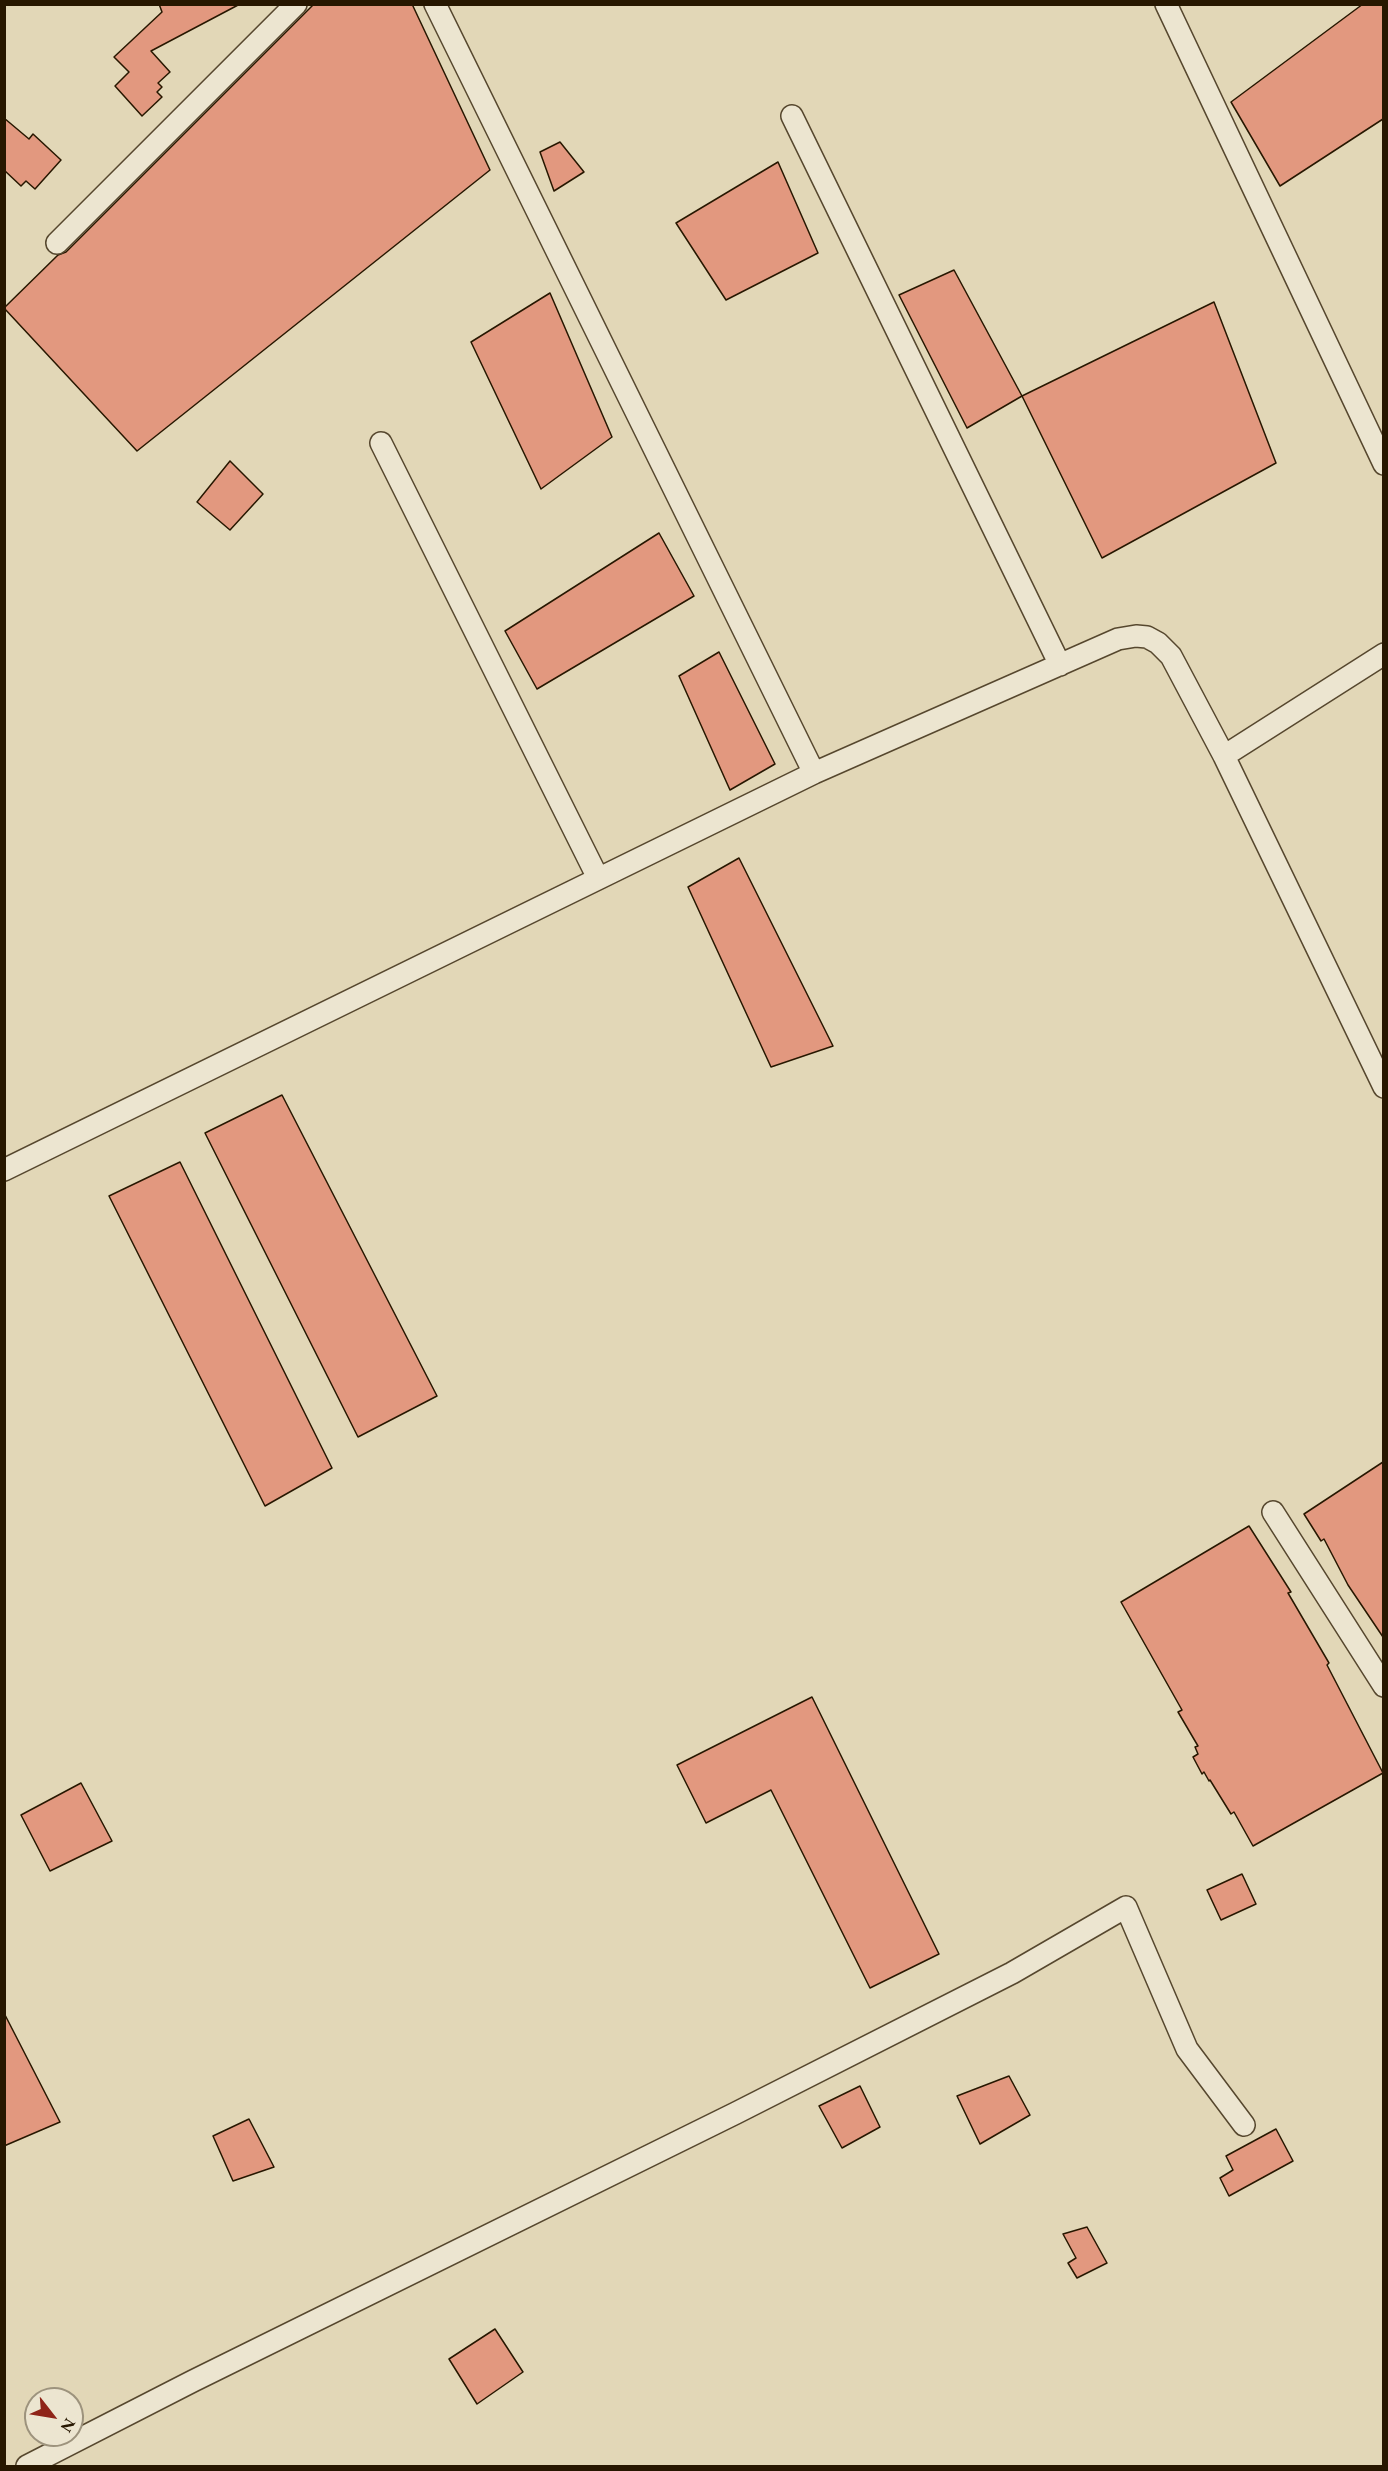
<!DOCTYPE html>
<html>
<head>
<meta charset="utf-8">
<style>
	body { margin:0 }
	#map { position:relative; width:1388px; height:2471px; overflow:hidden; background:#e2d7b7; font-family:"EB Garamond",serif }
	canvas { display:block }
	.frame { position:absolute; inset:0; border:6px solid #271700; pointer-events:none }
	.north { position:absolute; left:24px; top:2387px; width:60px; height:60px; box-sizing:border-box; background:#ece5d0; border:2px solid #9d937d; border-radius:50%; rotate:121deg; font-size:16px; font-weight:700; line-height:24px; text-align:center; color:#271700 }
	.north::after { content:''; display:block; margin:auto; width:21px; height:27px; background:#8f2418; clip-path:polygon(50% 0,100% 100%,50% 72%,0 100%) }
</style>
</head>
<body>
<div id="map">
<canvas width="1388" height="2471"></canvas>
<div class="frame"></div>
<div class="north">N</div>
</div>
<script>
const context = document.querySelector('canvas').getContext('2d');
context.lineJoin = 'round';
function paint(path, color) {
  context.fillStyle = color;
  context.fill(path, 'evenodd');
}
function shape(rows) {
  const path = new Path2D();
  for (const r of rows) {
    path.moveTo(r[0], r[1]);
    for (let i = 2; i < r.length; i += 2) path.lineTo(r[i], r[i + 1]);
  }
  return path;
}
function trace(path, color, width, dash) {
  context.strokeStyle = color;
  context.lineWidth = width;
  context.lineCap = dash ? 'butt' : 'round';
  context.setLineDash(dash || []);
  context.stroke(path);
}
const building = shape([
	[159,4,240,4,151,51,170,72,158,83,162,87,157,92,162,97,142,116,115,86,129,72,114,57,162,12,159,4],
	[314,4,412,4,490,170,137,451,4,308,58,255,66,252,314,4],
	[1363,4,1383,4,1383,119,1280,186,1231,102,1363,4],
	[4,118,29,139,33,134,61,160,35,189,26,181,21,186,4,170,4,118],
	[560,142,584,172,554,191,540,152,560,142],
	[778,162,818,253,726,300,676,223,778,162],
	[954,270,1022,396,967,428,899,295,954,270],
	[550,293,612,437,541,489,471,342,550,293],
	[1214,302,1276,463,1102,558,1022,396,1214,302],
	[230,461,263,494,230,530,197,502,230,461],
	[659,533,694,596,537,689,505,631,659,533],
	[719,652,775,764,730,790,679,676,719,652],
	[739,858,833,1046,771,1067,688,887,739,858],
	[282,1095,437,1396,358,1437,205,1133,282,1095],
	[180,1162,332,1468,265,1506,109,1196,180,1162],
	[1383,1462,1383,1637,1348,1585,1324,1539,1321,1541,1304,1514,1383,1462],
	[1249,1526,1291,1592,1288,1593,1329,1663,1327,1665,1383,1773,1253,1846,1234,1812,1231,1814,1210,1780,1209,1781,1204,1772,1202,1774,1193,1757,1198,1754,1195,1747,1198,1746,1178,1712,1182,1710,1121,1602,1249,1526],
	[812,1697,939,1954,870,1988,771,1790,706,1823,677,1765,812,1697],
	[81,1783,112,1841,50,1871,21,1815,81,1783],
	[1242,1874,1256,1904,1221,1920,1207,1890,1242,1874],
	[4,2013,60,2122,4,2146,4,2013],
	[1009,2076,1030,2115,980,2144,957,2096,1009,2076],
	[860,2086,880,2127,842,2148,819,2106,860,2086],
	[249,2119,274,2167,233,2181,213,2136,249,2119],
	[1276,2129,1293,2161,1229,2196,1220,2178,1233,2170,1226,2156,1276,2129],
	[1087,2227,1107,2263,1077,2278,1068,2263,1076,2258,1063,2234,1087,2227],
	[495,2329,523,2372,477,2404,449,2359,495,2329]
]);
paint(building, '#e2987f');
trace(building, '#271700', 1.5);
const street = shape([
	[435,4,814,773],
	[1166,4,1384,464],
	[792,116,1060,665],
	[57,243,296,4],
	[381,443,598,878],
	[1224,756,1384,654],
	[4,1170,814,773,1118,639,1136,636,1147,637,1158,643,1171,656,1224,756,1384,1087],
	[1273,1512,1384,1686],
	[27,2466,193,2381,736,2113,1012,1973,1126,1907,1187,2049,1244,2125]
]);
trace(street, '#56472e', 24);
trace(street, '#ece5d0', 21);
</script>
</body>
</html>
